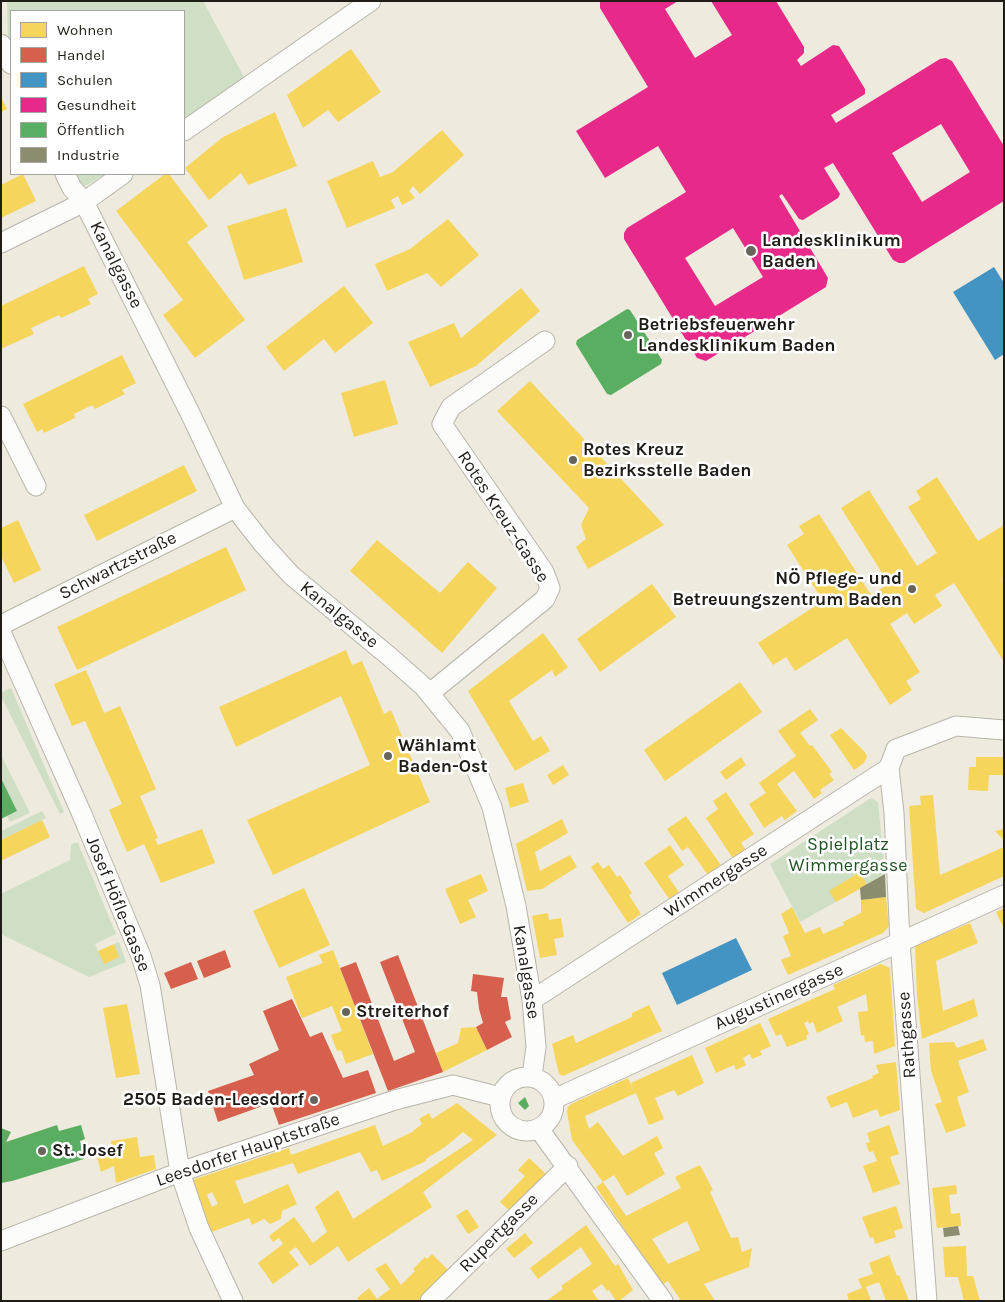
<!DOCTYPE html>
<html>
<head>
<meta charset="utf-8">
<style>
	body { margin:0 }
	#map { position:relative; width:1005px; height:1302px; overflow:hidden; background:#eeeadd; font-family:Karla,sans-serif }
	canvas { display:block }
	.frame { position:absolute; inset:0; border:2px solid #1f1d15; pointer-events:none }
	.legend { position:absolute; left:10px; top:10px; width:175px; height:165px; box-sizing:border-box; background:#fff; border:1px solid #a5a5a1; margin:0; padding:6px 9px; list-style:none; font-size:15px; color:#1f1d15 }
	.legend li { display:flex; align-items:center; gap:10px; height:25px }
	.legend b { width:25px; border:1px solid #a5a5a1 }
</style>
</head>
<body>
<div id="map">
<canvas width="1005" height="1302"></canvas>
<div class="frame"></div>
<ul class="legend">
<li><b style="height:14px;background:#f6d55c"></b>Wohnen</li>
<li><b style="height:14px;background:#d6604d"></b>Handel</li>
<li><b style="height:14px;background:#4393c3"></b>Schulen</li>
<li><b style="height:14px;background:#e7298a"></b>Gesundheit</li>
<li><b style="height:14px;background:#5aae61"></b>Öffentlich</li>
<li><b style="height:14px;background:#8c8c6e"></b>Industrie</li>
</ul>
</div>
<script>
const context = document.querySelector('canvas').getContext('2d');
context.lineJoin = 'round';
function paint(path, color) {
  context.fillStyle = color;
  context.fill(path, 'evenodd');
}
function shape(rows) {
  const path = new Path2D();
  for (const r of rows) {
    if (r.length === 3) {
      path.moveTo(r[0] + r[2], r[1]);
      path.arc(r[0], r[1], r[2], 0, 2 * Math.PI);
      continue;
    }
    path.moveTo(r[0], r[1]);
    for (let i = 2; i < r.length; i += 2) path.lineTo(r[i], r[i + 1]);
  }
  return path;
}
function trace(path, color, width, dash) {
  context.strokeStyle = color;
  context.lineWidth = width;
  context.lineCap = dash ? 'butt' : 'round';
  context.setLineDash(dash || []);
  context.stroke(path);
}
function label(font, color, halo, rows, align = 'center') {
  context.font = font + ' Karla,sans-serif';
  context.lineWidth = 5;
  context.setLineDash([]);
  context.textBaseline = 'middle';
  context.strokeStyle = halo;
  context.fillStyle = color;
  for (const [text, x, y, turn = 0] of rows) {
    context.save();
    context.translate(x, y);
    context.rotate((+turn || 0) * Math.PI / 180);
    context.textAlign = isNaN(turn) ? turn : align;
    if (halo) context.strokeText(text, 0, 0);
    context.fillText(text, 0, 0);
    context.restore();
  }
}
paint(shape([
	[7,1,203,1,244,77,184,120,184,11,11,11,11,48,8,42],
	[72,174,105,174,80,189],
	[11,688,64,812,60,814,1,696,1,693],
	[1,755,30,813,10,822,7,816,17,811,1,778],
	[871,798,878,802,885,874,800,922,770,864],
	[42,811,46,818,1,840,1,831],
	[74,843,78,843,116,934,95,944,104,963,114,944,119,942,126,962,89,977,1,934,1,894,70,860,71,845]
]), '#cedfc6');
paint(shape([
	[351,49,381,92,338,122,328,110,303,128,287,95],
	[1,97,7,109,1,112],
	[275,112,297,166,248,185,241,173,209,200,185,168,223,137],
	[442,130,464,155,420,194,413,186,409,191,415,198,402,205,398,196,391,200,395,208,347,228,327,181,373,161,380,177,393,172],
	[23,174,36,201,1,218,1,185],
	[165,174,169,174,208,226,187,242,245,320,195,358,163,315,183,300,116,211],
	[286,208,303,262,244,280,227,226],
	[448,219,479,255,441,287,427,273,387,291,375,264,410,249],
	[84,266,98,294,88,299,91,304,61,318,59,315,31,328,34,334,1,349,1,306],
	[344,286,373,323,335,353,324,339,284,371,266,347],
	[521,288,540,311,476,366,430,387,408,342,454,323,461,338],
	[122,355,136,383,122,390,125,394,95,409,92,405,74,414,75,418,44,433,42,429,37,432,23,404],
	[385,380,398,424,354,437,341,393],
	[530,381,664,525,588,569,576,547,586,539,581,525,589,508,497,411],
	[184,465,197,491,97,541,84,515],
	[937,477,978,541,1004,525,1004,579,1002,580,1004,583,1004,662,954,583,935,595,942,606,914,624,907,613,890,624,920,672,906,681,912,690,890,705,847,638,795,671,786,657,773,665,758,643,823,601,787,545,804,534,799,526,819,514,871,595,889,584,841,508,869,490,917,566,937,553,908,507,921,499,916,491],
	[18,520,41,570,14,583,1,556,1,528],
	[377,540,440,593,468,562,497,588,442,653,350,571],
	[226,547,246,590,77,670,57,627],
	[652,584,676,617,600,672,577,639],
	[543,633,568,667,555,677,552,670,509,701,533,741,541,736,550,751,515,771,468,691],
	[346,650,352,665,362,661,384,714,391,710,430,802,273,875,247,820,370,765,341,696,236,747,219,707],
	[86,670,104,713,120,706,156,789,140,796,158,838,155,839,158,845,202,829,215,863,161,883,144,844,127,852,109,810,122,804,85,721,72,726,54,684],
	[740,682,762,712,665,781,644,750],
	[810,709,818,720,800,733,810,746,812,745,832,772,829,774,834,780,820,790,822,793,814,799,794,771,777,784,797,811,785,820,782,816,764,828,749,804,766,793,759,783,796,756,778,731],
	[841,728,865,752,867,757,864,763,854,770,830,735],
	[741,757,746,765,726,780,720,772],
	[976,757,1004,757,1003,775,989,775,988,791,968,790,969,767,976,767],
	[563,765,569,775,553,785,547,775],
	[523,783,529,802,510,808,505,788],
	[726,792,754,834,741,843,747,852,734,860,706,818,718,809,713,801],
	[933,795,940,875,1004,847,1004,876,924,913,916,909,909,806,921,805,920,796],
	[686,816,723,868,710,878,688,847,682,851,667,829],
	[562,819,568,833,535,852,540,871,570,855,577,867,542,889,527,891,516,844],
	[42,820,50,837,1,861,1,840],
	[1004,829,1004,840,995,831],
	[670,845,684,865,668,876,680,894,670,900,644,863],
	[598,862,603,869,609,865,617,877,620,875,632,893,629,895,641,914,628,923,591,867],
	[860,872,867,885,836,902,829,891],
	[481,874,488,891,468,900,476,917,460,924,445,889],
	[304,888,330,945,279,968,253,911],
	[886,897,889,926,883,933,788,975,781,960,791,956,783,936,789,933,781,914,792,907,805,933,820,927,823,934,844,925,843,922,861,913,861,900],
	[1004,908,1004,929,996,912],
	[548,913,549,920,561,918,564,937,554,939,557,955,540,958,532,916],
	[970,923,978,943,936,961,943,1011,974,999,978,1016,922,1039,917,995,915,946],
	[114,944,119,957,104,964,98,951],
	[333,950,373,1054,346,1064,341,1050,337,1051,331,1035,342,1031,332,1006,302,1018,286,977,323,963,319,955],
	[881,964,890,968,895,1046,874,1054,873,1041,865,1042,864,1035,861,1036,858,1012,868,1011,866,994,837,1007,843,1021,817,1033,813,1022,809,1024,808,1021,804,1023,809,1034,806,1036,807,1039,787,1047,781,1034,776,1036,768,1019,835,989,833,985],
	[127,1004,140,1074,116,1078,103,1008],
	[649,1005,662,1031,563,1076,559,1074,552,1044,573,1035,576,1043,632,1017,632,1013],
	[760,1023,771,1046,760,1051,762,1055,752,1059,750,1054,743,1058,746,1065,736,1070,734,1065,716,1073,705,1048],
	[476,1027,487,1050,443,1072,436,1053,458,1043,461,1028],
	[983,1039,987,1050,958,1061,969,1092,957,1097,966,1126,946,1133,935,1104,942,1102,931,1071,929,1043,954,1042,957,1048],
	[692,1055,704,1083,678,1096,674,1090,655,1098,664,1119,649,1125,636,1093,585,1116,589,1129,598,1122,623,1156,657,1136,663,1148,654,1153,665,1174,627,1196,614,1175,603,1182,572,1140,567,1112,568,1107,571,1104,628,1078,634,1092,631,1083],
	[896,1062,900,1110,880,1117,877,1109,853,1118,847,1102,831,1108,826,1097,873,1078,872,1076,879,1073,876,1065],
	[457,1103,497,1135,423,1192,432,1207,348,1262,338,1246,310,1266,296,1247,289,1252,299,1265,273,1284,258,1263,283,1244,279,1238,273,1242,269,1236,294,1217,313,1243,327,1232,315,1207,338,1190,353,1219,473,1140,463,1132,445,1147,426,1159,426,1161,382,1181,377,1170,371,1172,360,1152,298,1174,293,1163,235,1181,244,1204,288,1184,297,1204,282,1211,281,1219,270,1224,264,1219,252,1225,249,1218,209,1233,189,1181,289,1148,291,1155,375,1125,383,1146,412,1132,422,1124,419,1119,429,1113,432,1119],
	[212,1192,218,1204,212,1207,207,1195],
	[889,1125,899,1154,890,1157,900,1184,873,1193,863,1166,877,1161,873,1151,869,1152,866,1143,870,1142,867,1133],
	[137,1137,140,1157,154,1155,156,1169,116,1183,114,1166,101,1172,97,1157,112,1151,111,1141],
	[529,1158,546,1174,511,1212,500,1202,525,1176,518,1170],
	[700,1165,713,1190,710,1192,731,1238,738,1237,742,1252,752,1248,749,1267,704,1284,715,1301,681,1301,668,1281,662,1285,596,1187,603,1182,626,1216,681,1188,675,1177],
	[687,1221,700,1250,668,1264,652,1239],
	[956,1185,957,1194,949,1195,951,1214,960,1213,961,1226,937,1228,932,1188],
	[896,1206,903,1228,894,1231,896,1237,875,1244,873,1237,870,1238,862,1217],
	[467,1209,479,1227,468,1234,456,1216],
	[586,1225,615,1266,618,1264,633,1290,619,1301,616,1301,609,1290,607,1291,602,1284,592,1291,599,1301,546,1301,563,1289,561,1286,592,1264,581,1247,538,1279,530,1268],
	[525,1233,533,1243,514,1258,506,1249],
	[966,1246,967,1276,973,1276,980,1301,964,1301,958,1277,945,1277,943,1247],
	[432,1254,449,1271,418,1301,359,1301,357,1298,369,1288,377,1299,390,1289,375,1269,386,1263,401,1285,415,1271,413,1269,425,1257,427,1259],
	[889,1255,897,1276,899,1275,909,1301,886,1301,879,1282,866,1287,871,1301,849,1301,847,1294,862,1288,858,1279,873,1274,869,1263]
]), '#f6d55c');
paint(shape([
	[225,950,231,967,204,978,197,961],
	[398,955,443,1072,388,1091,340,968,356,962,394,1061,415,1052,380,962],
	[191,962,198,979,171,989,164,973],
	[473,974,504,978,501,997,507,997,511,1019,505,1022,512,1037,487,1050,476,1027,483,1023,479,1009,477,992,471,991],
	[292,999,310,1037,322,1032,343,1078,368,1070,376,1093,279,1125,271,1103,218,1122,208,1091,254,1075,249,1064,279,1050,263,1011]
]), '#d6604d');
paint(shape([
	[994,267,1004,283,1004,354,995,360,953,292],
	[736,938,752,970,677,1005,662,973]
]), '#4393c3');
paint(shape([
	[600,1,678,1,665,9,695,58,732,35,711,1,776,1,804,47,804,53,797,60,801,66,833,45,839,46,865,89,865,94,831,115,836,123,940,59,946,58,952,61,1004,146,1004,201,904,263,899,263,893,260,833,163,824,168,840,194,838,198,803,220,799,219,782,194,779,196,828,278,826,287,706,361,697,358,624,239,624,233,627,228,686,192,658,146,605,178,576,131,648,87,600,8],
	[941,124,970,172,922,202,892,153],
	[733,228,763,277,715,306,685,258]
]), '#e7298a');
paint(shape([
	[627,309,630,310,662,360,661,364,611,395,607,394,576,344,577,340],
	[1,778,17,811,1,819],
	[525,1097,529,1106,525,1110,518,1103],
	[57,1125,59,1131,81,1125,85,1139,80,1141,84,1159,12,1181,1,1183,1,1128,11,1132,6,1142]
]), '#5aae61');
paint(shape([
	[885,874,886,897,861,900,860,888],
	[958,1226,960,1235,944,1237,943,1228]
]), '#8c8c6e');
const minor = shape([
	[1,44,11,64],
	[184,131,371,1],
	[65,174,72,188,84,202,190,413,235,508,263,544,291,575,390,657,424,687,460,731,492,807,516,906,532,1000,536,1047,532,1076],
	[1,243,84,202,123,174],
	[1,416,36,486],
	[1,625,235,508],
	[1,632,81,812,141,956,150,985,180,1172,199,1228,233,1301],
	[430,693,545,599,550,588,544,572,442,424,451,407,545,341],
	[889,768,894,813,900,942,927,1301],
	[532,1000,889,768,896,749,956,726,1004,730],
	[527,1104,27],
	[554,1099,1004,895],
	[539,1129,663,1301],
	[1,1241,180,1172,395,1100,453,1085,500,1097],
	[430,1301,568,1166]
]);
trace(minor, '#b8b5ab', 21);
trace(minor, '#fcfcfa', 19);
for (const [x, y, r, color] of [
	[751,251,6,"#67655b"],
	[628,335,5,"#67655b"],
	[573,460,5,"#67655b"],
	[912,589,5,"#67655b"],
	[388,756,5,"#67655b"],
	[346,1012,5,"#67655b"],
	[314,1100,5,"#67655b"],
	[42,1151,5,"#67655b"]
]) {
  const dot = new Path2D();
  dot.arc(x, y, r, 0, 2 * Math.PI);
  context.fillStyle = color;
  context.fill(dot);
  trace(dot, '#fff', 2);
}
label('bold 18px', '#1f1d15', '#fff', [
	["Landesklinikum",762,241],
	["Baden",762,262],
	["Betriebsfeuerwehr",638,325],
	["Landesklinikum Baden",638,346],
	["Rotes Kreuz",583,450],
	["Bezirksstelle Baden",583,471],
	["NÖ Pflege- und",902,579,"right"],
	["Betreuungszentrum Baden",902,600,"right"],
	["Wählamt",398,746],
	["Baden-Ost",398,767],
	["Streiterhof",356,1012],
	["2505 Baden-Leesdorf",304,1100,"right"],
	["St. Josef",52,1151]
], 'left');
label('18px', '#1f1d15', '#fff', [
	["Kanalgasse",116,265,63],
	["Rotes Kreuz-Gasse",503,517,57],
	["Schwartzstraße",118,566,-27],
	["Kanalgasse",339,615,39],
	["Wimmergasse",716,881,-33],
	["Josef Höfle-Gasse",118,904,68],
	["Kanalgasse",526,972,81],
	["Augustinergasse",779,997,-24],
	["Rathgasse",907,1035,-94],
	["Leesdorfer Hauptstraße",248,1150,-19],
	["Rupertgasse",499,1233,-45]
]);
label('18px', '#205425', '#fff', [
	["Spielplatz",848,845],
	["Wimmergasse",848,866]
]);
</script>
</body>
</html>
